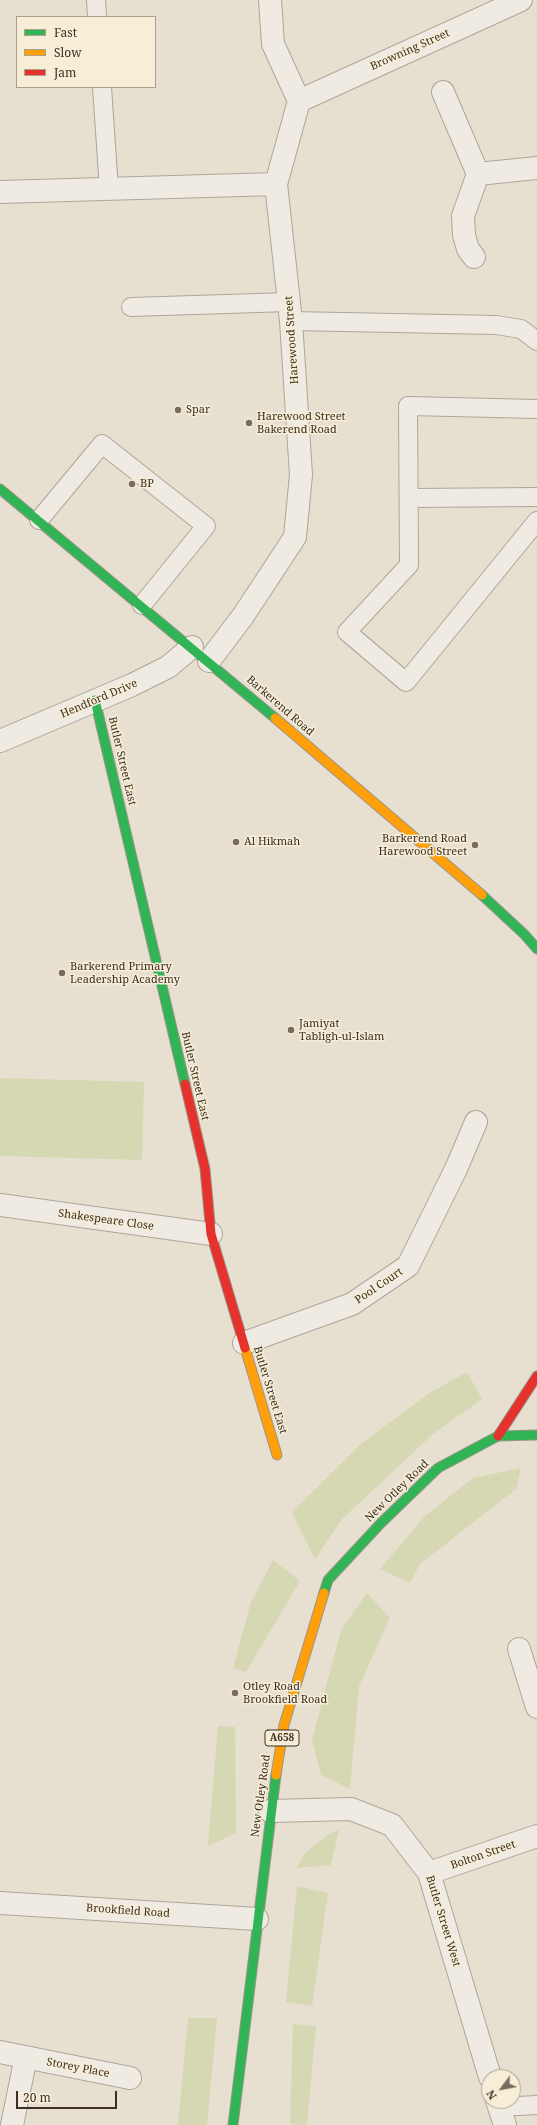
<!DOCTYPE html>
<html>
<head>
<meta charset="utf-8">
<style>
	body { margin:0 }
	#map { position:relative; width:537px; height:2125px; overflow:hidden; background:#e7e0d1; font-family:"Noto Serif",serif }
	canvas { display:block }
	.legend { position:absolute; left:16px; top:16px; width:140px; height:72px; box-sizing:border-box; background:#f7eed8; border:1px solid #ada18e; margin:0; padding:5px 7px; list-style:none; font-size:12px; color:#3d2e20 }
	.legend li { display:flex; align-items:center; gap:8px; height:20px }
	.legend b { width:20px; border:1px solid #ada18e }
	.north { position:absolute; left:481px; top:2069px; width:40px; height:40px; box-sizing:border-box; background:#f7eed8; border:1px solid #ada18e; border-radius:50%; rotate:238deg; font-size:11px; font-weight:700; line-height:16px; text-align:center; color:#3d2e20 }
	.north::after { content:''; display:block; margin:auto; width:14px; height:18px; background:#786c5e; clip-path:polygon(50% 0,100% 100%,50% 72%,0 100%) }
	.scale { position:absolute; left:16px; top:2091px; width:101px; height:18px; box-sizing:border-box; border:2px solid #3d2e20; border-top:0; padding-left:5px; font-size:12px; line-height:14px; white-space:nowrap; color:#3d2e20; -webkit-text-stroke:3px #f7eed8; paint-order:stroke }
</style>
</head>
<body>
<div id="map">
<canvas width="537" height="2125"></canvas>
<ul class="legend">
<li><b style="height:5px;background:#30b455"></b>Fast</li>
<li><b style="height:5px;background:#ff9f0a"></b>Slow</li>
<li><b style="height:5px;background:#e5322d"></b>Jam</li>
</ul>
<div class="north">N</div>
<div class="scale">20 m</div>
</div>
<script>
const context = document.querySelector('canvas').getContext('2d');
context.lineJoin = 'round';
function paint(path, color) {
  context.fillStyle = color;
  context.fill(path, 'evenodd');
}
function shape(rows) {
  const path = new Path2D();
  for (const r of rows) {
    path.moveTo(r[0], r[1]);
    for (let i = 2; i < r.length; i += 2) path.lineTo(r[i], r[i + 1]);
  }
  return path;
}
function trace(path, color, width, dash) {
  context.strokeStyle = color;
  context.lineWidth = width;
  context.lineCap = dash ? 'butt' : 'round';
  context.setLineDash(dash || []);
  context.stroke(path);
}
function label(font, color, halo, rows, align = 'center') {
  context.font = font + ' "Noto Serif",serif';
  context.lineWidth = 3;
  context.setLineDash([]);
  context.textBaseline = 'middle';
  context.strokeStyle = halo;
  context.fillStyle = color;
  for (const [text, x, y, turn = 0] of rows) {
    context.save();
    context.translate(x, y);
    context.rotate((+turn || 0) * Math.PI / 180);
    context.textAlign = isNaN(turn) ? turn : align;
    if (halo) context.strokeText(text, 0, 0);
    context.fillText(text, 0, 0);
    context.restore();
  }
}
paint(shape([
	[0,1078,144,1082,142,1160,0,1156],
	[467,1372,482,1399,432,1435,342,1519,315,1559,292,1512,362,1443,428,1394],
	[521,1468,516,1489,420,1564,410,1583,380,1569,425,1516,473,1478],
	[273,1560,300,1581,246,1672,233,1668,251,1602],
	[367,1593,390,1618,359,1686,350,1789,321,1775,312,1740,341,1630],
	[218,1726,235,1727,236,1833,208,1846],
	[339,1830,331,1865,297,1868,304,1854,329,1834],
	[297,1886,328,1893,312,2006,286,2002],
	[188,2018,217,2018,207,2125,178,2125],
	[293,2024,316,2026,307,2125,290,2124]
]), '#d6d7b3');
const lane = shape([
	[96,0,97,17],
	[102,87,109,190],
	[131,307,289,302],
	[291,321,496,325,521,329,537,341],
	[537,409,408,406,409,565,347,632,406,682,537,521],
	[409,498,537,497],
	[39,520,102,444,206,526,142,605],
	[499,2107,537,2105]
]);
const street = shape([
	[443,92,478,174],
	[299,101,521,0],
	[0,192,276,184],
	[474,257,468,249,464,235,463,216,478,174,537,168],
	[209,661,243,616,295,537,301,475,291,321,276,184,299,101,273,44,270,0],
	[0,741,132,685,168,667,192,647],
	[0,1205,211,1234],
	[244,1343,352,1304,408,1266,456,1169,476,1122],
	[519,1649,537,1707],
	[270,1811,351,1809,392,1825,429,1873,490,2077],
	[429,1873,537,1836],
	[0,1903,257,1919],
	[0,2052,130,2078],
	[497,2101,505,2125],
	[12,2125,26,2057]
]);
const fast = shape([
	[0,489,275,718],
	[95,700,185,1084],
	[482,895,525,935,537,949],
	[324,1593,328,1580,381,1523,438,1468,498,1436,537,1435],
	[233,2125,276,1775]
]);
const slow = shape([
	[275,718,482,895],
	[245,1348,277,1455],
	[276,1775,284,1725,324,1593]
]);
const jam = shape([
	[185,1084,205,1169,211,1234,245,1348],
	[498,1436,537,1376]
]);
trace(lane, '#ada599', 20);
trace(street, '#ada599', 24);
trace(fast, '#9c958a', 11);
trace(slow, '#9c958a', 11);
trace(jam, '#9c958a', 11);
trace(lane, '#efebe3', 18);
trace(street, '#efebe3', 22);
trace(fast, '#30b455', 9);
trace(slow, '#ff9f0a', 9);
trace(jam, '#e5322d', 9);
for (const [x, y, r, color] of [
	[178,410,4,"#786c5e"],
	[249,423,4,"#786c5e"],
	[132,484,4,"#786c5e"],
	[236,842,4,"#786c5e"],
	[475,845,4,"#786c5e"],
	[62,973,4,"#786c5e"],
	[291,1030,4,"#786c5e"],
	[235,1693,4,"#786c5e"]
]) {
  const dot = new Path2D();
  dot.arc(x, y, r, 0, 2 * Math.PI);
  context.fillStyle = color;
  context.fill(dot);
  trace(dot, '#f7eed8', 1.5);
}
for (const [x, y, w] of [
	[282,1738,34]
]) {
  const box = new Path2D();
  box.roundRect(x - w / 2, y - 8, w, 16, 3);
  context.fillStyle = '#f7eed8';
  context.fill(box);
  trace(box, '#3d2e20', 1);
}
label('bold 10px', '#3d2e20', null, [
	["A658",282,1738]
]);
label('11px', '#3d2e20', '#f7eed8', [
	["Browning Street",410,50,-24],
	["Harewood Street",292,340,-94],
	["Hendford Drive",99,699,-23],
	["Barkerend Road",280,706,41],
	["Butler Street East",122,761,77],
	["Butler Street East",195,1076,77],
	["Shakespeare Close",106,1220,8],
	["Pool Court",379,1286,-34],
	["Butler Street East",270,1390,73],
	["New Otley Road",397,1491,-44],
	["New Otley Road",261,1796,-82],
	["Bolton Street",483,1855,-19],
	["Brookfield Road",128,1911,4],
	["Butler Street West",443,1921,73],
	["Storey Place",78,2068,11]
]);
label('11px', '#3d2e20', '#f7eed8', [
	["Spar",186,410],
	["Harewood Street",257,417],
	["Bakerend Road",257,430],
	["BP",140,484],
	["Barkerend Road",467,839,"right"],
	["Harewood Street",467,852,"right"],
	["Al Hikmah",244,842],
	["Barkerend Primary",70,967],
	["Leadership Academy",70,980],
	["Jamiyat",299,1024],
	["Tabligh-ul-Islam",299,1037],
	["Otley Road",243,1687],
	["Brookfield Road",243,1700]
], 'left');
</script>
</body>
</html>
